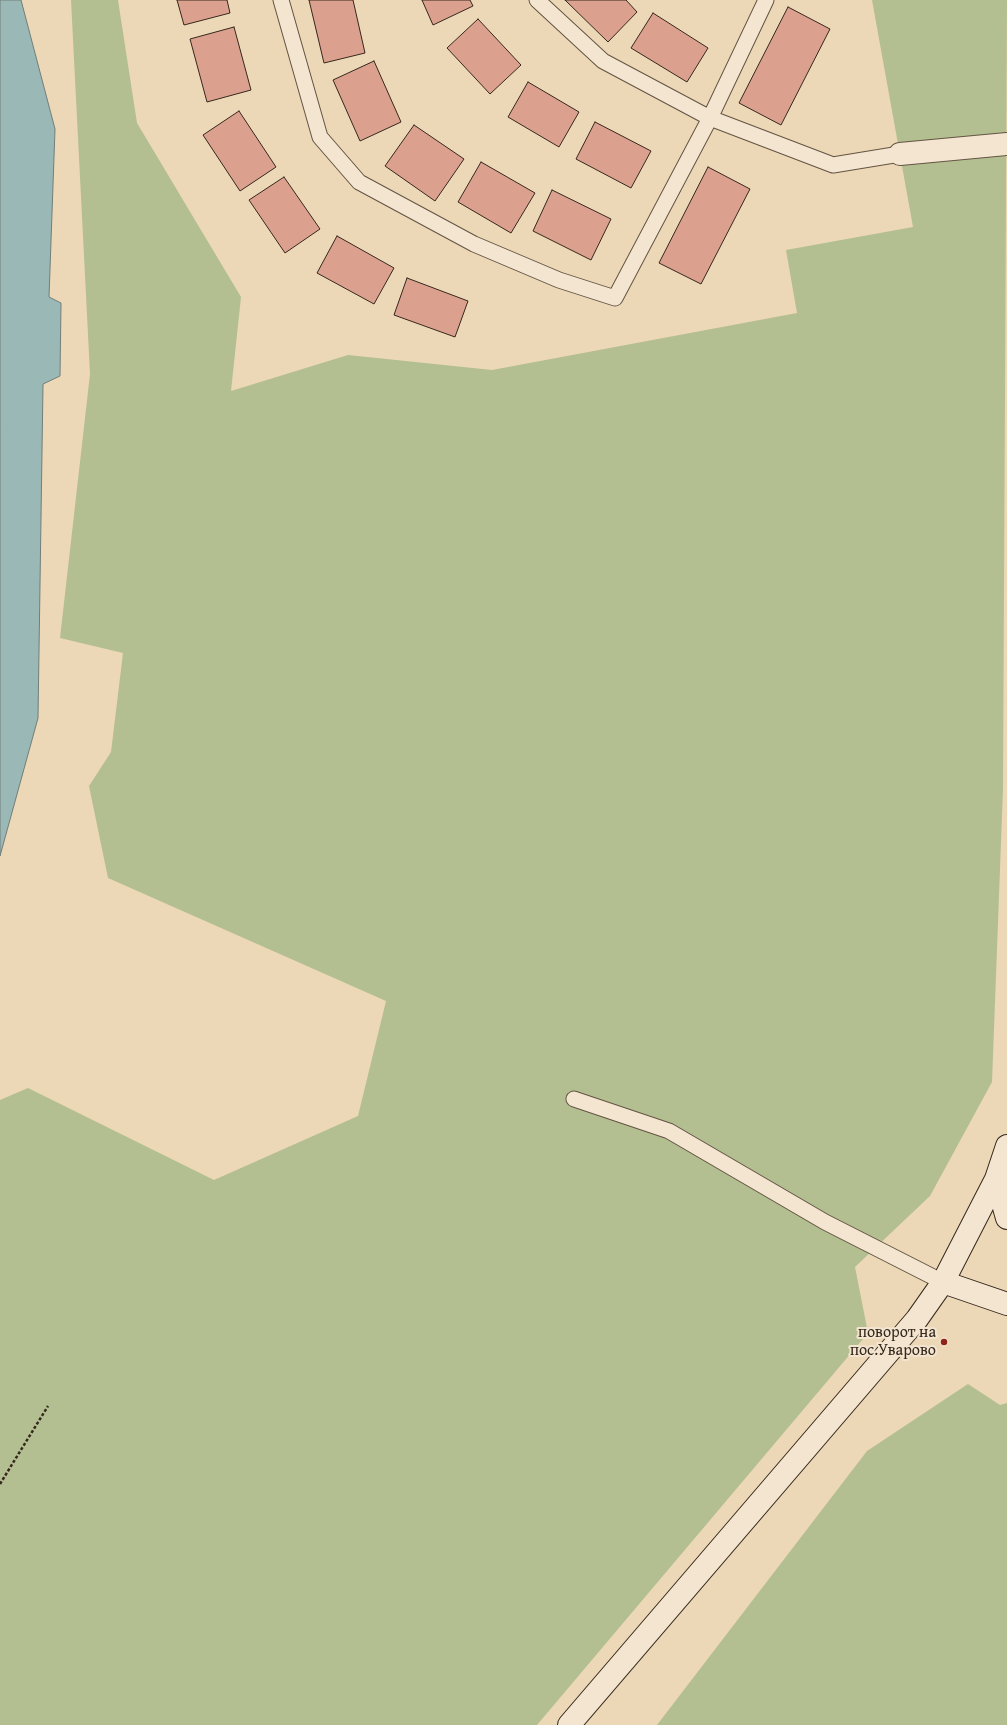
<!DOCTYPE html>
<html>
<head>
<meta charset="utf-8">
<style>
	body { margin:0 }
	canvas { display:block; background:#ecd7b6 }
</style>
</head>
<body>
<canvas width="1007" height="1725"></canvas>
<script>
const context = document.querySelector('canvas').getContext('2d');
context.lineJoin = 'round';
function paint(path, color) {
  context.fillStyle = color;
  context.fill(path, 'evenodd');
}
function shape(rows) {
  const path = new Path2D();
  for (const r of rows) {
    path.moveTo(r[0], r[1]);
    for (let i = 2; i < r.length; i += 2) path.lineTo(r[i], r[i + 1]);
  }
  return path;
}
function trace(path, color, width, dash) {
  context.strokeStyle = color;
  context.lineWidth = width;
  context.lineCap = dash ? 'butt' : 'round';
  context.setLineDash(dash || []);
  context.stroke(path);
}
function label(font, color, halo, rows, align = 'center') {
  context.font = font + ' "Gentium Book Plus",serif';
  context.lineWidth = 4;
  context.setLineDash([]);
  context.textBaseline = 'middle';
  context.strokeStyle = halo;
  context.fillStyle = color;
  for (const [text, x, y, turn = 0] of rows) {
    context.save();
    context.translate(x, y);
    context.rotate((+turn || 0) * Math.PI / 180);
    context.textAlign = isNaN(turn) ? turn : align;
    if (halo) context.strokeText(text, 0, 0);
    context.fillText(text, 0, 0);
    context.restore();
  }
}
paint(shape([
	[71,0,118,0,137,123,241,297,231,391,348,355,492,370,797,313,786,250,913,227,872,0,1007,0,1003,789,992,1082,930,1196,855,1267,868,1333,537,1725,0,1725,0,1100,28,1088,214,1180,358,1116,386,1001,108,878,89,786,111,752,123,653,60,638,90,374],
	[968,1384,1000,1405,1007,1403,1007,1725,657,1725,867,1451]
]), '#b4bf91');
const water = shape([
	[0,0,21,0,55,129,49,297,61,303,60,376,43,384,38,718,0,856,0,0]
]);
paint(water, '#9ab8b6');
trace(water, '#727e79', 1);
const building = shape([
	[177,0,227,0,230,13,184,25,177,0],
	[309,0,353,0,365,53,324,63,309,0],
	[422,0,470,0,473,6,433,25,422,0],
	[565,0,626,0,637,12,608,42,565,0],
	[788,7,830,29,781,125,739,103,788,7],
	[653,13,708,48,687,82,631,48,653,13],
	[478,19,521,65,490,94,447,48,478,19],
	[234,27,251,90,207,102,190,39,234,27],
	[374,61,401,122,360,141,333,80,374,61],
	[528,82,579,112,559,147,508,117,528,82],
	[239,111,276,167,240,191,203,135,239,111],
	[595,122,651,151,631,188,576,159,595,122],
	[414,125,464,159,435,201,385,166,414,125],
	[481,162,535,193,511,233,458,202,481,162],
	[708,167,750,189,701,284,659,263,708,167],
	[284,177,320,229,285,253,249,200,284,177],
	[552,190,611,219,591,260,533,231,552,190],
	[337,236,394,268,374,304,317,273,337,236],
	[407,278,468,301,455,337,394,315,407,278]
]);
paint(building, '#dca08f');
trace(building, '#35281d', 1);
const lane = shape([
	[281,0,320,137,359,182,474,244,559,280,615,298,710,118,766,0],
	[537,0,603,61,710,118,833,165,900,154],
	[574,1099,669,1131,825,1222,943,1282]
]);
const street = shape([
	[900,154,1007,144]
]);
const secondary = shape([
	[996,1179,1007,1218],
	[943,1282,1007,1304],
	[569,1725,917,1319,943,1282,996,1179,1007,1146]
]);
trace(lane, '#635443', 17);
trace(street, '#635443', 24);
trace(secondary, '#35281d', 24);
trace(shape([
	[0,1484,48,1406]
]), '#35281d', 2.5, [3, 2]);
trace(lane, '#f3e5d0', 15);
trace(street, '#f3e5d0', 22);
trace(secondary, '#f3e5d0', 22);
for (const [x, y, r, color] of [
	[944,1342,4,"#8f2418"]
]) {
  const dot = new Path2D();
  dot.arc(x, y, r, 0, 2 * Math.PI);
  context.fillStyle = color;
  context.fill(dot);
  trace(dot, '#f3e5d0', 1.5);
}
label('16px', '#35281d', '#f3e5d0', [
	["поворот на",936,1333],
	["пос.Уварово",936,1351]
], 'right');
</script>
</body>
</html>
